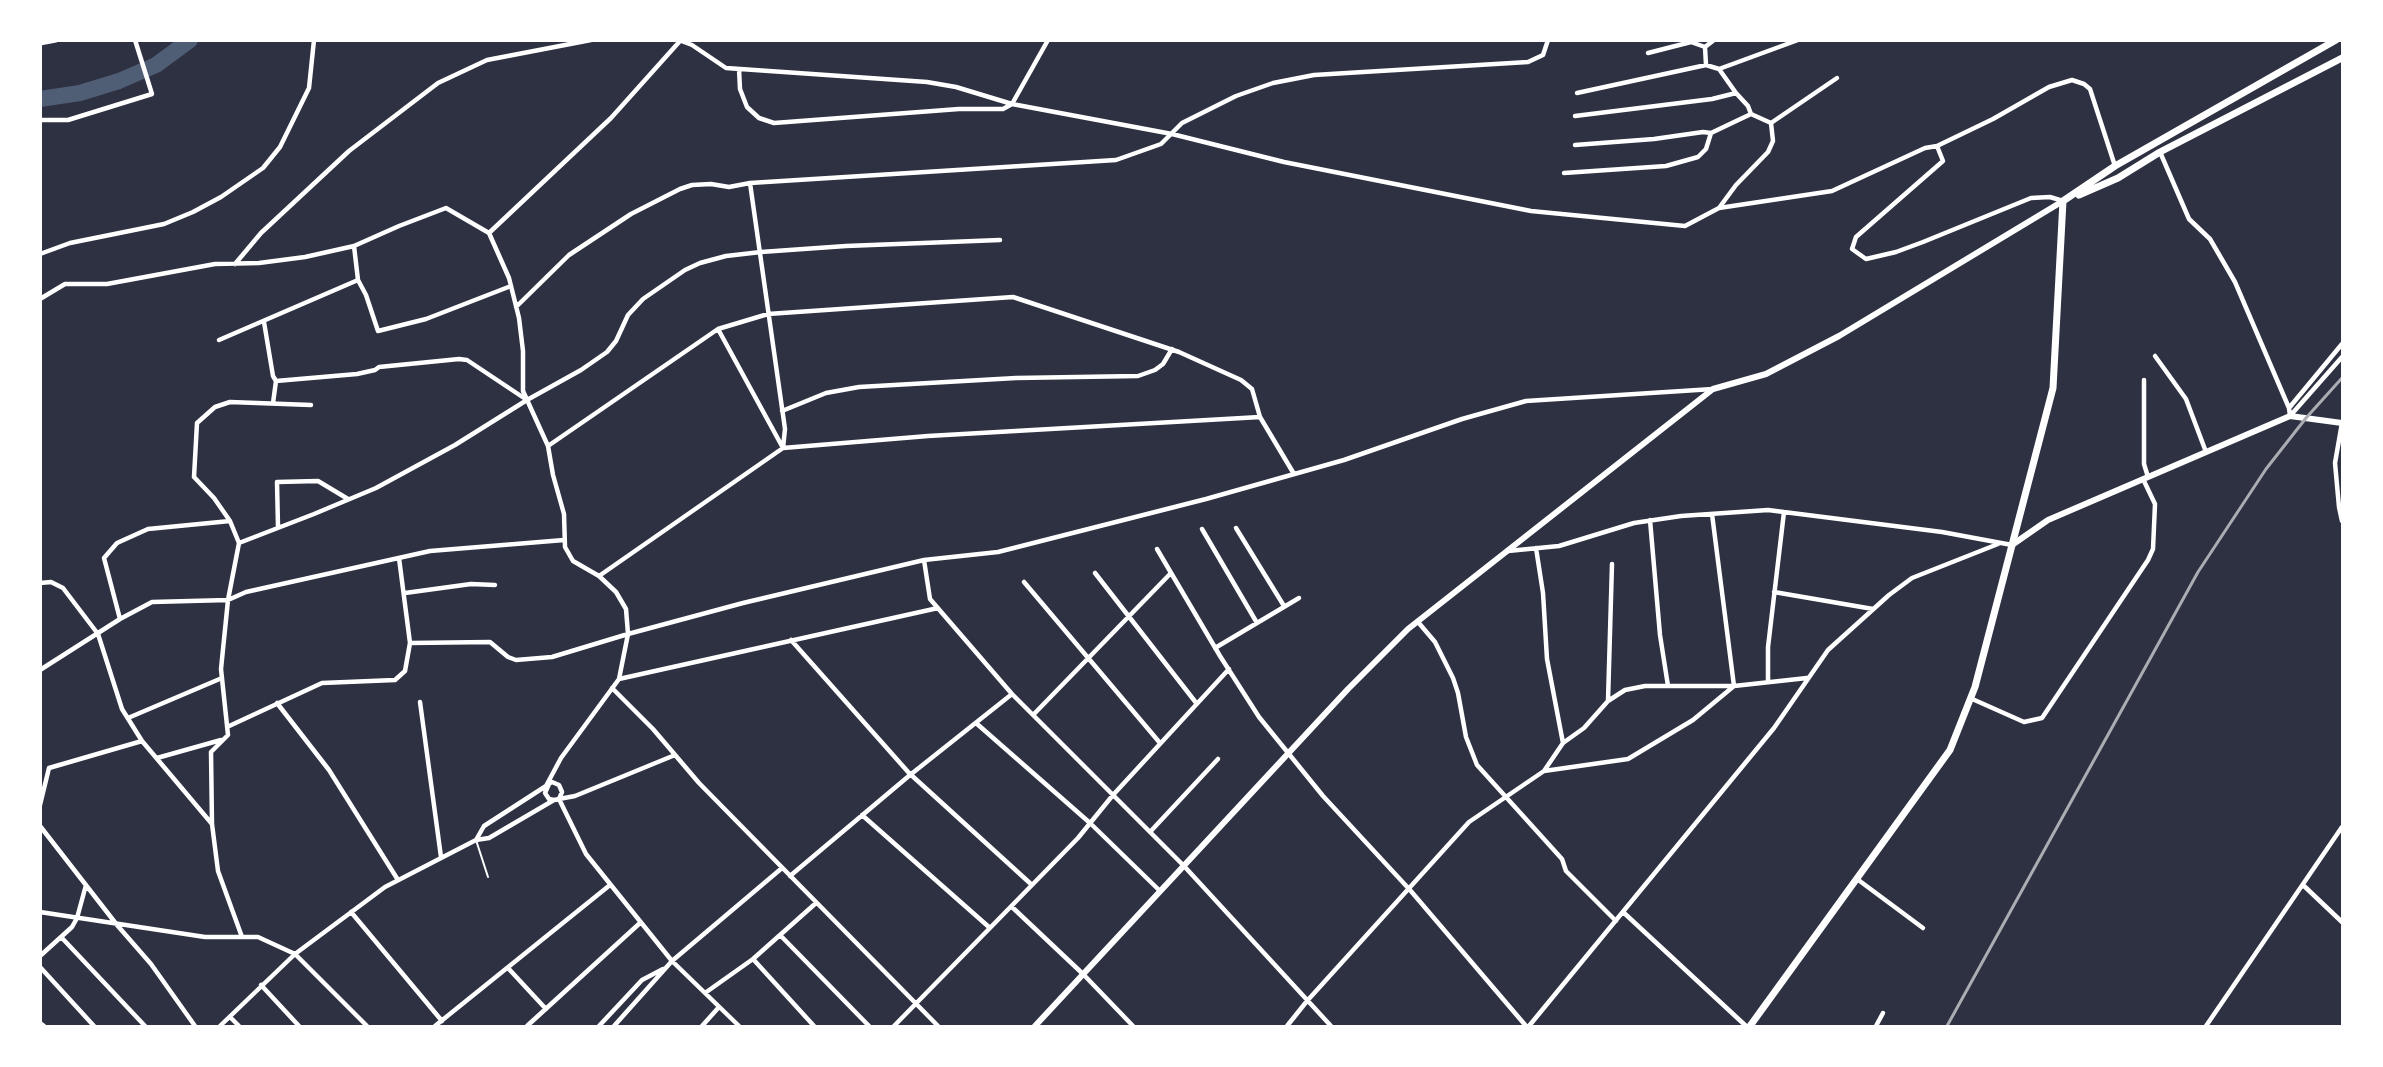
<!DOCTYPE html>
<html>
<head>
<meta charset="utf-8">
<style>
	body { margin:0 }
	#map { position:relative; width:2383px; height:1067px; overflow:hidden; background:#2d3142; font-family:Lato,sans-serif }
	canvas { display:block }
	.frame { position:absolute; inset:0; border:42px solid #fff; pointer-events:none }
</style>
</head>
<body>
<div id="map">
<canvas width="2383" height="1067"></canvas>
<div class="frame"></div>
</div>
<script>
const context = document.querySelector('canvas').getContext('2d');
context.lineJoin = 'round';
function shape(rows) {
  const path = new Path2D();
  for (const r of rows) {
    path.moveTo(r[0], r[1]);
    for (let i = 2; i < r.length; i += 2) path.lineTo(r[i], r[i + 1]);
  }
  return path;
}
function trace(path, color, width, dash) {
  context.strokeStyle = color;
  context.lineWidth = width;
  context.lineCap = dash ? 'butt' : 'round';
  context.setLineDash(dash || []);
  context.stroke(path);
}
trace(shape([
	[40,99,80,93,119,81,156,65,190,40]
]), '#4f5d75', 16);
trace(shape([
	[476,840,488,877]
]), '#fff', 2);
trace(shape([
	[679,40,692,45,726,68,927,82,956,87,1012,104,1172,134,1284,162,1531,211,1685,226,1719,208,1832,191,1925,148,1937,146,1943,161,1856,237,1852,249,1866,259,1896,252,1923,242,2031,198,2050,197,2063,201],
	[1705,47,1706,65],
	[1705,47,1714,40],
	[1648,53,1691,42,1705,47],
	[739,69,740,89,747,107,759,118,774,123,959,109,1003,109,1012,104,1048,40],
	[1719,69,1798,40],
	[1577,93,1706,65,1719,69,1736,93,1748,106,1751,114,1771,123],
	[1575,116,1712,99,1736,93],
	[40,120,68,120,152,94,135,40],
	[1771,123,1837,78],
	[1575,145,1654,139,1703,132,1711,133],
	[1937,146,1993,119,2049,87,2072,80,2084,84,2090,89,2115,166],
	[2160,152,2189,219,2210,239,2235,282,2289,408,2290,416],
	[1564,173,1666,166,1698,157,1706,149,1711,133,1751,114],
	[750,183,785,429,783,448],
	[1719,208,1736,185,1768,152,1773,141,1771,123],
	[489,233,611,118,680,41],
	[354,246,358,280,366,295,378,331,426,319,511,286],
	[40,254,70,243,164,224,193,212,221,197,263,168,280,147,309,88,314,40],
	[235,264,261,233,349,151,438,83,487,60,591,40],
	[40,299,65,284,107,284,215,264,259,263,305,257,354,246,399,226,446,208,489,233,509,278,519,318,523,351,523,391,548,446,553,475,564,514,565,547,573,561,599,576,616,592,626,609,628,634,743,603,924,560,998,552,1206,499,1344,460,1462,419,1526,401,1713,389],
	[516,307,569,255,631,214,680,189,692,185,711,184,729,187,750,183,1116,160,1161,144,1182,123,1236,96,1273,83,1314,75,1528,62,1543,55,1548,40],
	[264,322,273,376,276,381,273,403],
	[718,329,783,448],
	[219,340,358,280],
	[2155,356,2186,399,2206,452],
	[2144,380,2144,464,2148,477],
	[276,381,357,374,375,370,379,367,459,359,467,360,527,400],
	[2289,408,2342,344],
	[782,411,826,393,859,387,1016,378,1138,376,1155,370,1163,364,1172,349],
	[2290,416,2342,357],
	[2342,423,2335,463,2339,507,2342,521],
	[548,446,718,329,768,314,1013,297,1179,352,1241,380,1252,389,1260,417,1294,474],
	[1650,520,1660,635,1668,686],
	[278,527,277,482,318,481,348,499],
	[1236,528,1284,606],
	[1202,529,1257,623],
	[239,543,230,521,214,498,194,477,197,423,215,407,230,402,311,405],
	[1536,548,1543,593,1547,659,1563,743],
	[1157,549,1220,656,1259,717,1323,796,1410,890,1526,1026],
	[1508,551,1559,546,1634,523,1681,516,1768,510,1942,532,2012,545],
	[924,560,930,599,1012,694,1184,866,1331,1026],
	[1095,573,1197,704],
	[599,576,783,448,928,436,1260,417],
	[1024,582,1160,743],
	[40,583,51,582,63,588,98,634,122,709,142,741,212,824],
	[1774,592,1873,609],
	[405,593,471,584,495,585],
	[120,619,104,558,117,543,148,529,230,521],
	[1418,622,1435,642,1453,678,1458,693,1466,737,1477,765,1562,859,1566,871,1616,921],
	[791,640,909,773,1032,885],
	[1215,648,1299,598],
	[40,670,120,619,152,602,228,600,246,592,430,551,564,540],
	[619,679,938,608],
	[1768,682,1768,647,1784,512],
	[612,688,653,729,699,783,938,1026],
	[1970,698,2024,722,2042,718,2148,560,2153,549,2155,504,2143,479],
	[1608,701,1612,564],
	[420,702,441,857],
	[277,703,329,770,398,880],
	[1033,715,1171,573],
	[128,718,222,678],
	[976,723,1090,823,1160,891],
	[227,727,322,683,395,680,405,671,410,643,399,558],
	[675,755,575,796,559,799,554,800,549,799,545,793,549,784,552,782,559,785,562,792,559,799,586,854,672,961,739,1026],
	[157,758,221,740],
	[1544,771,1563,743,1584,728,1608,701,1625,690,1645,686,1734,686,1712,514],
	[40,805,49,768,142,741],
	[862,815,990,928],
	[40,826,117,925,151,964,195,1026],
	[1150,832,1218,759],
	[476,840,489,838,554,800],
	[790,876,910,775,1012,694],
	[1857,879,1923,928],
	[2303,885,2342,922],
	[1012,907,1083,974,1133,1026],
	[40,912,205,937,258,937,295,954,367,1026],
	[351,912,442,1021],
	[1623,912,1746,1026],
	[780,935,869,1026],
	[242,937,218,871,212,824,211,752,228,735,221,669,228,600,239,543,314,514,376,488,455,445,527,400,581,370,607,352,616,341,628,315,643,299,685,270,700,263,726,256,761,252,846,246,1000,240],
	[62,938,145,1026],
	[40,956,72,927,77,918,86,885],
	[753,959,814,1026],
	[40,967,94,1026],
	[508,968,546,1009],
	[261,985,299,1026],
	[705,993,753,959,816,903],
	[230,1017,239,1026],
	[40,1023,44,1026],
	[220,1026,295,954,385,887,476,840,484,826,546,786,561,758,619,679,628,634,552,657,516,660,508,657,490,642,410,643],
	[435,1026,610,885],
	[527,1026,640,923],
	[599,1026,642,980,663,969],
	[614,1026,672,961,782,868],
	[702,1026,719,1007],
	[894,1026,1078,838,1113,795,1229,669],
	[1287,1026,1307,1001,1469,822,1544,771,1628,759,1693,720,1734,686,1807,678],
	[1529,1026,1774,728,1828,650,1889,595,1912,578,1998,544],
	[1876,1026,1883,1013],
	[2206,1026,2342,827]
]), '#fff', 4.5);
trace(shape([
	[40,43,56,40]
]), '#fff', 5);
trace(shape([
	[2012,545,2048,520,2290,416,2342,423],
	[1035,1026,1348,689,1408,629,1713,389,1766,374,1839,336,2063,201]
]), '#fff', 6);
trace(shape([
	[2079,195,2118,178,2160,152,2342,58],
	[2063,201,2115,166,2336,40],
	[1750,1026,1950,750,1975,687,2053,388,2063,201]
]), '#fff', 7);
trace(shape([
	[1947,1026,2198,572,2266,469,2306,418,2342,378]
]), '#abadb3', 3);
</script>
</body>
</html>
